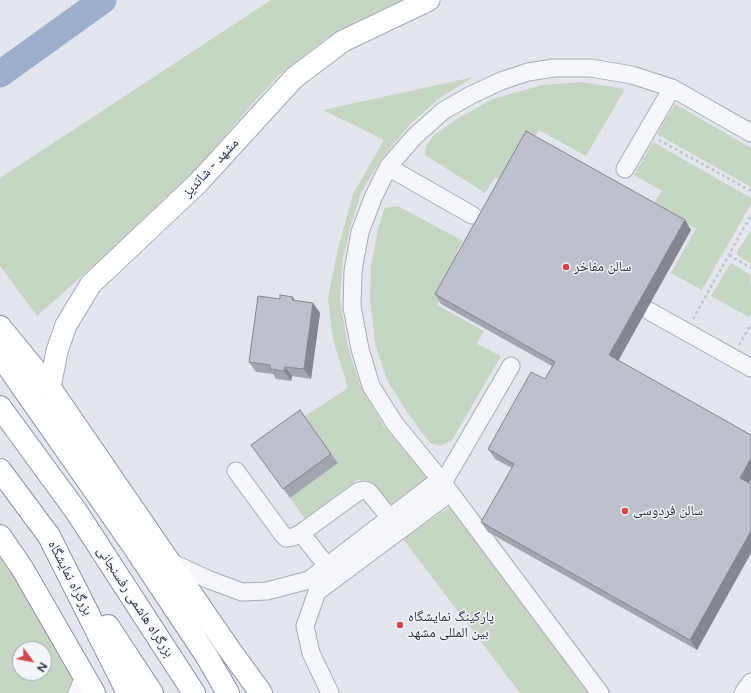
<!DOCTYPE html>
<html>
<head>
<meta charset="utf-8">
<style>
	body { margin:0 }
	#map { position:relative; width:751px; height:693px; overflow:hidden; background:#e3e6ec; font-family:"Varela Round",sans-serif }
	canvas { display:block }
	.north { position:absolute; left:12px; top:641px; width:40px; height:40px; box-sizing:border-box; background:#f3f5f9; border:1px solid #a3a7b1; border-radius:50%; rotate:122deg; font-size:11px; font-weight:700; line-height:16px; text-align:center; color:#2a3145 }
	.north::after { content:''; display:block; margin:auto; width:14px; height:18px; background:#d4464c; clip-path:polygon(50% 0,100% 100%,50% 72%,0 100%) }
</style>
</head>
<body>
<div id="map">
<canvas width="751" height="693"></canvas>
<div class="north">N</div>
</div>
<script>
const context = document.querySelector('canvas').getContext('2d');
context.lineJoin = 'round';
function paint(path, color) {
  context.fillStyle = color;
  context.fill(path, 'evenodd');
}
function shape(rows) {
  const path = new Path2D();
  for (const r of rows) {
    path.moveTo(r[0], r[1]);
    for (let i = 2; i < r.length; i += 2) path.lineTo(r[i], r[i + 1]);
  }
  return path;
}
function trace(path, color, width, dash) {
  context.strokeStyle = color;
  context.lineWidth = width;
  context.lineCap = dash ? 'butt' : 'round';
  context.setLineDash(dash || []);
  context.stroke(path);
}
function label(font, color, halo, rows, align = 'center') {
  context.font = font + ' "Varela Round","Noto Naskh Arabic",sans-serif';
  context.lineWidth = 3;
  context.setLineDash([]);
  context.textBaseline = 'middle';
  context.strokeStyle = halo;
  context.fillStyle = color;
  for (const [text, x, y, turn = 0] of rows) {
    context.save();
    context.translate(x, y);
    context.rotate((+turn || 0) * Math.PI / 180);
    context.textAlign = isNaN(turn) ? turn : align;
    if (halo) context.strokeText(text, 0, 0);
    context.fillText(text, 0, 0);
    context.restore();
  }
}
paint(shape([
	[271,0,412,0,376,18,328,37,279,75,254,102,177,192,37,316,0,266,0,178],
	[474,77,441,97,411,123,380,161,361,193,350,228,343,258,340,299,348,347,360,385,383,425,428,478,390,505,375,485,365,480,357,480,305,519,290,498,338,463,305,416,348,388,333,339,328,298,338,249,353,194,384,140,323,110],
	[581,82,625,89,586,156,539,130,507,183,495,177,485,193,425,155,426,146,434,135,457,119,493,99,542,85],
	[675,104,751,148,751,187,657,134],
	[653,142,751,198,751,204,702,290,671,273,696,229,653,205,662,191,634,175],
	[398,206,463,241,456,253,465,256,437,305,484,331,477,344,501,356,452,440,441,446,430,443,409,415,387,380,375,344,370,298,371,265,379,225,385,208],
	[751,230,751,264,736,254],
	[731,263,751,275,750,280,751,285,751,314,749,317,711,296],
	[449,507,589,693,520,693,403,539],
	[0,558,50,627,83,693,0,693],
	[20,649,44,649,44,673,20,673]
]), '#c7d6c4');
trace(shape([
	[0,74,103,0]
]), '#9eafcd', 27);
const minor = shape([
	[388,167,472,215],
	[625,169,672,88],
	[649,311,751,368],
	[236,471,283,535,286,538,293,537,301,533,359,491,364,490,369,492,390,518],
	[443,483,511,366],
	[301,533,327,566],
	[169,561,207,579,242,592,267,591,309,580,440,479],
	[77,693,85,675],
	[330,693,311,653,305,626,317,592,450,493],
	[600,693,440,479,395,424,371,386,360,349,352,307,353,271,360,232,373,198,388,167,414,137,443,111,471,95,501,81,528,72,554,68,591,68,632,75,672,88,751,133],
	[743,693,751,682]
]);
const major = shape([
	[50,388,57,351,66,325,91,284,198,183,294,78,343,41,429,0]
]);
const highway = shape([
	[0,327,50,388,229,649,261,693],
	[0,355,132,544,206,655,228,693],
	[0,407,76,511,194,693],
	[0,470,49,536,128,693],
	[0,536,22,568,94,693],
	[108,626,152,693]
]);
trace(minor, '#a8acb7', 19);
trace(major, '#a2a9b8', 23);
trace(highway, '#8a91a3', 24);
trace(shape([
	[659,140,751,191],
	[729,255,751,268],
	[693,319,751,215],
	[739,345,751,324]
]), '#c1c4cb', 2.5, [3, 3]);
trace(minor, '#f6f7fa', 17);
trace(major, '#fff', 21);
trace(highway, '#fff', 22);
paint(shape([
	[685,220,691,230,618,360,749,483,751,484,751,553,697,650,488,532,481,522,512,468,495,459,488,449,545,379,552,366,441,304,435,294],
	[293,297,296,301,313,303,320,313,311,379,292,376,291,381,276,379,273,374,256,372,249,362,280,299],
	[300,410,338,463,290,498,251,445]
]), '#a3a6af');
paint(shape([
	[685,220,691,230,616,365,609,355],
	[313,303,320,313,311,379,304,369],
	[285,367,292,376,291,381,284,371],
	[751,458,751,480,747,487,740,478],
	[751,531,751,553,697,650,690,640]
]), '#84878f');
const building = shape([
	[526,131,685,220,609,355,751,435,751,458,740,478,751,484,751,531,690,640,481,522,514,464,488,449,531,372,545,379,555,362,435,294,526,131],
	[280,295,293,297,292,300,313,303,304,369,285,367,284,371,270,369,270,365,249,362,258,296,280,299,280,295],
	[300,410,331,454,283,489,251,445,300,410]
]);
paint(building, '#bdc1cc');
trace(building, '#84878f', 1);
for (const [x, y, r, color] of [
	[566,267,4,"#d4464c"],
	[625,511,4,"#d4464c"],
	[400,625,4,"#d4464c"]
]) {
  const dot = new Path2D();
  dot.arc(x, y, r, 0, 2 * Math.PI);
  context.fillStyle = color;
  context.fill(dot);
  trace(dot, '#f3f5f9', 1.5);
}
label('14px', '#2a3145', '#f3f5f9', [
	["مشهد - شاندیز",211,168,-47],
	["بزرگراه نمایشگاه",70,578,63],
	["بزرگراه هاشمی رفسنجانی",135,602,57]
]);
label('14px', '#2a3145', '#f3f5f9', [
	["سالن مفاخر",574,267],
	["سالن فردوسی",633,511],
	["پارکینگ نمایشگاه",408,617],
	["بین المللی مشهد",408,633]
], 'left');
</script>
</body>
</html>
